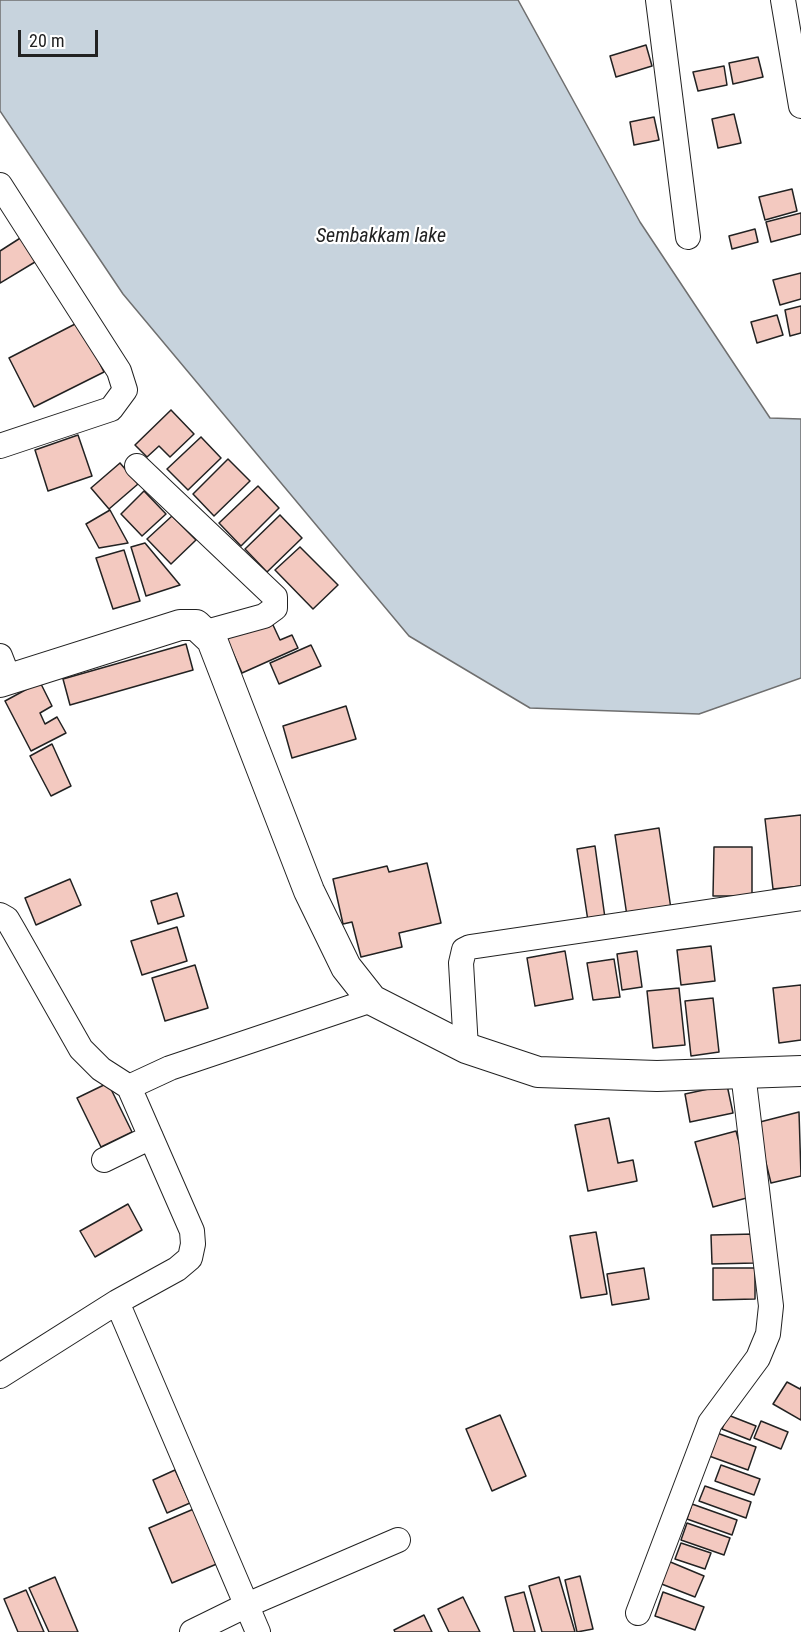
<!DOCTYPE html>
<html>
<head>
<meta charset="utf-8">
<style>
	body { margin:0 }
	#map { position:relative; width:801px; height:1632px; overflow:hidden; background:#fff; font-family:"Roboto Condensed",sans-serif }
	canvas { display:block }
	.scale { position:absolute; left:18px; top:30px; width:80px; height:27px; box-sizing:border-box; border:3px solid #222; border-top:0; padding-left:8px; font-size:18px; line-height:21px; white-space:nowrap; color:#222; -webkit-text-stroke:4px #fff; paint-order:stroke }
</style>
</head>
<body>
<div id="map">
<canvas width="801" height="1632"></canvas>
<div class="scale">20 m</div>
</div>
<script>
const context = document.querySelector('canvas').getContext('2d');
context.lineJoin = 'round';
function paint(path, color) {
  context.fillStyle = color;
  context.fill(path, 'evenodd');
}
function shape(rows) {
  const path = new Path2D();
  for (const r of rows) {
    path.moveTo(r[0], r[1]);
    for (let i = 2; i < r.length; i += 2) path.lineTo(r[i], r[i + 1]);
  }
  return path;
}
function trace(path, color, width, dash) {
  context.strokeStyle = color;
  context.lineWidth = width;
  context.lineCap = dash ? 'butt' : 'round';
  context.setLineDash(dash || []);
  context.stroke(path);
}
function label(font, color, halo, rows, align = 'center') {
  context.font = font + ' "Roboto Condensed",sans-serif';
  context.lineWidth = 4.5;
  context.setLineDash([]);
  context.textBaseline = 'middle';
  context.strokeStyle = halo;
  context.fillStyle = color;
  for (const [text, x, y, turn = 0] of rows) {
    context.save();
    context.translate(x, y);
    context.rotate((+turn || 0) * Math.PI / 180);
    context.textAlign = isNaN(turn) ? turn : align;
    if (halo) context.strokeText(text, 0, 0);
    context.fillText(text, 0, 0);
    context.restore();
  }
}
const water = shape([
	[0,0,518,0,640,222,770,418,801,419,801,678,699,714,530,708,409,636,123,294,0,111,0,0]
]);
paint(water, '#c7d3dd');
trace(water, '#6f6f6f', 1.5);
const building = shape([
	[646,45,652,66,616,77,610,56,646,45],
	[758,57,763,77,733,84,729,63,758,57],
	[724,66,727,85,698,91,693,72,724,66],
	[734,114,741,143,718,148,712,119,734,114],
	[654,117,659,140,634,145,630,122,654,117],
	[792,189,797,211,765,220,759,197,792,189],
	[801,213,801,234,771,242,766,222,801,213],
	[755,229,758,242,732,249,729,236,755,229],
	[25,235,40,259,0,283,0,251,25,235],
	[801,273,801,299,780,305,773,280,801,273],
	[801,306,801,333,790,336,785,310,801,306],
	[777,315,783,335,757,343,751,322,777,315],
	[79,322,104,372,34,407,9,358,79,322],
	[171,410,194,434,170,457,159,446,147,457,135,445,171,410],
	[78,435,92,476,48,491,35,450,78,435],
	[201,437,221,458,188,490,167,469,201,437],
	[228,459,250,481,214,516,193,494,228,459],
	[120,463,138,484,109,509,91,488,120,463],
	[258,486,279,508,241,546,219,523,258,486],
	[144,491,166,514,142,536,121,514,144,491],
	[110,510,128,543,99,548,86,524,110,510],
	[280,515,302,538,267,572,245,549,280,515],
	[172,516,196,540,171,564,147,539,172,516],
	[145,543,180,585,146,596,131,547,145,543],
	[300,547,338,585,313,609,275,570,300,547],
	[124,550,140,601,113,609,96,558,124,550],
	[273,625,280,640,292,635,298,648,242,673,225,635,273,625],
	[186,644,193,670,70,705,63,679,186,644],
	[311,645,321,666,279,684,270,663,311,645],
	[40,682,52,706,40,713,45,724,57,717,66,733,31,751,5,701,40,682],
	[346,706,356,739,292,758,283,726,346,706],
	[52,744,71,786,51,796,30,756,52,744],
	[801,815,801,886,773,889,765,819,801,815],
	[659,828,671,909,627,916,615,835,659,828],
	[595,846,605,918,588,921,577,849,595,846],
	[714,847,752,847,752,896,713,896,714,847],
	[427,863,441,923,399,933,402,947,361,957,352,922,343,924,333,879,387,866,389,872,427,863],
	[70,879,81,905,36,925,25,898,70,879],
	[177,893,184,916,158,924,151,901,177,893],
	[177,927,187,961,142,975,131,941,177,927],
	[711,946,715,981,681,985,677,950,711,946],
	[565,951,573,999,535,1006,527,958,565,951],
	[637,951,642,987,622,990,617,954,637,951],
	[614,959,620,997,593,1000,587,963,614,959],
	[195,965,208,1008,165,1021,152,978,195,965],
	[801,985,801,1040,779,1043,773,988,801,985],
	[679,988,685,1045,653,1048,647,991,679,988],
	[713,998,719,1052,691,1056,685,1001,713,998],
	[108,1083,132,1132,101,1147,77,1098,108,1083],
	[727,1085,733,1113,690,1122,685,1094,727,1085],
	[799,1112,801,1176,771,1183,756,1123,799,1112],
	[609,1118,618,1163,633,1160,637,1181,588,1191,575,1125,609,1118],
	[736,1131,754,1196,713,1207,695,1142,736,1131],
	[128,1204,142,1230,95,1257,80,1231,128,1204],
	[596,1232,607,1294,581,1298,570,1236,596,1232],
	[755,1234,755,1263,712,1264,711,1235,755,1234],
	[644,1268,649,1299,612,1305,607,1274,644,1268],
	[713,1268,755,1268,755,1299,713,1300,713,1268],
	[787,1382,800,1389,801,1387,801,1420,773,1404,787,1382],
	[500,1415,526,1476,492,1491,466,1429,500,1415],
	[728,1415,756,1426,750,1440,722,1429,728,1415],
	[761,1421,788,1432,781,1449,754,1438,761,1421],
	[717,1433,756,1447,748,1470,709,1456,717,1433],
	[721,1465,760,1479,754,1495,715,1481,721,1465],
	[175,1470,190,1503,167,1513,153,1480,175,1470],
	[705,1486,751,1502,746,1518,699,1501,705,1486],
	[692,1504,737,1520,732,1535,687,1519,692,1504],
	[196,1508,219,1563,172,1583,149,1528,196,1508],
	[687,1523,730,1538,724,1555,681,1540,687,1523],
	[681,1543,711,1553,705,1569,675,1559,681,1543],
	[668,1561,704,1576,695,1597,659,1583,668,1561],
	[580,1576,593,1629,577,1632,565,1580,580,1576],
	[55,1577,78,1632,49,1632,29,1588,55,1577],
	[559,1577,575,1632,542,1632,529,1586,559,1577],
	[26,1590,44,1632,18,1632,4,1599,26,1590],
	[524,1592,535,1632,514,1632,505,1597,524,1592],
	[663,1592,704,1607,695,1630,655,1616,663,1592],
	[463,1597,480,1632,449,1632,438,1609,463,1597],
	[424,1615,432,1632,395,1632,394,1630,424,1615]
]);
paint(building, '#f3c9c0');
trace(building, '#222', 1.5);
const minor = shape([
	[658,0,688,237],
	[783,0,801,106],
	[0,185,119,371,125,390,111,409,0,446],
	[137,466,275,597,275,608,264,616,206,632],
	[0,656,9,679],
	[0,915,7,919,14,931,81,1049,101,1069,129,1087],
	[466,1048,461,963,464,950,470,947,801,898],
	[104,1160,151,1137],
	[117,1302,258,1632],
	[0,1376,117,1302,177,1269,190,1258,193,1244,192,1231,129,1087,170,1068,372,1000],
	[638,1613,710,1423,758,1358,768,1334,771,1306,743,1073],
	[192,1632,247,1605,398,1540]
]);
const tertiary = shape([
	[0,682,180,625,196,625,212,640,309,891,346,967,372,1000,466,1048,538,1072,657,1076,801,1071]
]);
trace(minor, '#222', 26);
trace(tertiary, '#222', 32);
trace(minor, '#fff', 24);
trace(tertiary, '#fff', 30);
label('italic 20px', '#222', '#fff', [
	["Sembakkam lake",381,237]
]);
</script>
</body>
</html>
